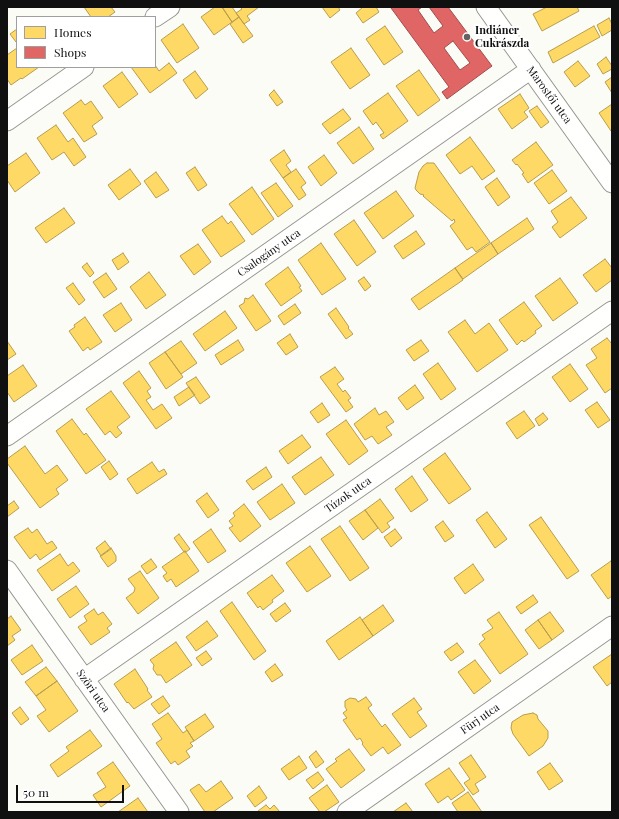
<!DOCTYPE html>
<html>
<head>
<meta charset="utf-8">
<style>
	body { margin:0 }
	#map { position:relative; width:619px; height:819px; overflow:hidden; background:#fcfcf7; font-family:"Playfair Display",serif }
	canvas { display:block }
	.frame { position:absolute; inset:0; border:8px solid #101010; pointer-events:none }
	.legend { position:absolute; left:16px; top:16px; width:140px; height:52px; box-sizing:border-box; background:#fff; border:1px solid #9f9f9f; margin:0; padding:5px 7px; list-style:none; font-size:12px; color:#101010 }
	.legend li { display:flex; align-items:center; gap:8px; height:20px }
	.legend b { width:20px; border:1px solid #9f9f9f }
	.scale { position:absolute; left:16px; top:785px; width:108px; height:18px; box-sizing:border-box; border:2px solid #101010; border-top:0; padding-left:5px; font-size:12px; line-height:14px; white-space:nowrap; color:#101010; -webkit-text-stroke:3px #fff; paint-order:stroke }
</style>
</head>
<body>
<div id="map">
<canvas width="619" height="819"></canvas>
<div class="frame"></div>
<ul class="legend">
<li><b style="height:11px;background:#ffd966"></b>Homes</li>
<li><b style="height:11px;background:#e06666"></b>Shops</li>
</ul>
<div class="scale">50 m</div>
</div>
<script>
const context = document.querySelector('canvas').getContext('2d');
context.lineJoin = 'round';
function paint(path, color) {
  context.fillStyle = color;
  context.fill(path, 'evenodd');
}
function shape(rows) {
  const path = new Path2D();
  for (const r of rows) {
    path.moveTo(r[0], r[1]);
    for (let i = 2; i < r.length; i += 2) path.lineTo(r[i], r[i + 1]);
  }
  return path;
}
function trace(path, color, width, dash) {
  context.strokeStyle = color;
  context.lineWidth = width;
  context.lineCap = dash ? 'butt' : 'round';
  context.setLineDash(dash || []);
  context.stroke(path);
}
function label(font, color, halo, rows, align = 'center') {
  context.font = font + ' "Playfair Display",serif';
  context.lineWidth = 4;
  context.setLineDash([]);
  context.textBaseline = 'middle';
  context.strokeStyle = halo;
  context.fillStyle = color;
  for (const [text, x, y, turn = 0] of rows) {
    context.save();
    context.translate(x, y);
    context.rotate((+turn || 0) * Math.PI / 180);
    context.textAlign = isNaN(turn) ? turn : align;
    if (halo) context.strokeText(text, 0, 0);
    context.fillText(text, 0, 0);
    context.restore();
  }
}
const homes = shape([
	[84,7,111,7,115,12,108,17,91,17,84,7],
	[215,7,222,7,232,22,214,35,201,17,215,7],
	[222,7,232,7,239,17,232,22,222,7],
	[240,7,259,7,247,16,250,20,244,24,236,13,242,9,240,7],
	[322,7,338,7,340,10,330,18,322,7],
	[363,7,376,7,379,12,363,23,356,13,363,7],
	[547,7,577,7,579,11,542,31,533,14,547,7],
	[239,17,253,36,243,43,230,24,239,17],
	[609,18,612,24,612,30,602,36,597,25,609,18],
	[183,24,199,48,177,63,161,40,183,24],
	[385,26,403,52,384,65,366,39,385,26],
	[594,26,600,37,553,63,548,52,594,26],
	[17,29,17,41,16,42,10,34,17,29],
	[17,48,17,67,39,67,22,79,21,78,11,85,7,79,7,55,17,48],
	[351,48,370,75,350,89,331,62,351,48],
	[606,57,612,66,612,69,603,74,597,64,606,57],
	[578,61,590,76,575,87,564,72,578,61],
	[169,63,177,73,150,93,131,67,155,67,155,65,159,71,169,63],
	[419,70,440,100,418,116,396,86,419,70],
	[195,71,208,89,196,99,183,80,195,71],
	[122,72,138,94,119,108,103,86,122,72],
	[612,77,612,93,605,82,612,77],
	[274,90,283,102,277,106,269,95,274,90],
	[388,93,408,121,383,139,380,135,384,133,376,122,373,125,363,111,388,93],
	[520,94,529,108,524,112,528,117,512,129,498,109,520,94],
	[81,100,85,105,91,101,103,118,92,126,97,134,84,142,63,113,81,100],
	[612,104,612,130,611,131,599,113,612,104],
	[537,106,549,122,541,128,529,111,537,106],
	[343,109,351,119,330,134,322,124,343,109],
	[56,125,68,142,73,138,86,157,74,166,64,152,52,160,37,138,56,125],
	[359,127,374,149,353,164,337,143,359,127],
	[470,137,495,171,482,180,472,166,460,174,446,155,470,137],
	[536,142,553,165,528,183,522,174,524,173,517,164,516,165,512,160,536,142],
	[284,150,291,161,286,165,291,172,283,178,270,160,284,150],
	[26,153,40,173,15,192,7,180,7,166,26,153],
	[324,155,337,173,321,186,308,167,324,155],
	[427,163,434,163,490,242,476,252,472,247,467,250,450,226,455,222,454,219,452,221,423,196,424,195,420,194,416,190,415,188,419,172,423,166,427,163],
	[195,167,207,185,198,191,186,173,195,167],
	[130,169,141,184,119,200,108,185,130,169],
	[296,169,306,183,301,187,306,195,299,200,283,178,296,169],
	[552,170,567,191,549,204,534,183,552,170],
	[156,172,169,190,156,198,144,181,156,172],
	[497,178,510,197,498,206,485,187,497,178],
	[276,183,293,206,278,217,261,193,276,183],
	[252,187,274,219,252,235,229,204,252,187],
	[396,191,414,216,383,239,364,213,396,191],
	[571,197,587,218,560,238,552,227,558,222,551,211,571,197],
	[64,208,75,223,46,243,35,228,64,208],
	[222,216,228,224,231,221,245,241,221,257,202,230,222,216],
	[527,218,534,229,498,254,491,243,527,218],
	[354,220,376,252,357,266,334,234,354,220],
	[416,231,425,244,403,259,394,246,416,231],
	[321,243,346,279,322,295,298,260,321,243],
	[491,243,498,254,463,279,455,268,491,243],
	[198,244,211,262,194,275,180,256,198,244],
	[123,253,129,262,118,270,112,260,123,253],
	[605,259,612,268,612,280,596,292,583,275,605,259],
	[87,263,94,273,90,277,82,267,87,263],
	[288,267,301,286,299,287,302,291,281,306,265,284,288,267],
	[455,268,463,280,419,310,411,299,455,268],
	[149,272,166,295,146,309,130,287,149,272],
	[106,273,117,289,104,298,93,282,106,273],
	[364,277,371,286,365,291,358,281,364,277],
	[560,278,578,303,553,321,535,296,560,278],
	[73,283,85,300,79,305,66,288,73,283],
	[253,295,271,321,256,331,239,306,244,303,245,298,248,299,253,295],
	[524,302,542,326,535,331,536,333,524,342,522,340,517,345,499,320,524,302],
	[121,303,132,320,115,332,103,315,121,303],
	[295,304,301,313,284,325,278,316,295,304],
	[336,308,349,327,348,328,353,334,346,339,328,314,336,308],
	[225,311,237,328,205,351,193,334,225,311],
	[85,317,102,342,90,350,88,347,83,351,69,331,75,327,74,325,85,317],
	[465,320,475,334,489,323,508,350,477,372,448,332,465,320],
	[290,334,298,347,286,355,277,343,290,334],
	[607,338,612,344,612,388,605,393,586,365,597,358,591,349,607,338],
	[238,340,244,350,221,365,215,355,238,340],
	[421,340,429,351,414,361,406,350,421,340],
	[7,341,16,354,7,360,7,341],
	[181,341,197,363,181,374,165,352,181,341],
	[165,352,183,377,166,389,149,363,165,352],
	[438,363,456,389,441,400,423,374,438,363],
	[570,364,588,389,570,402,552,377,570,364],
	[23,365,37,386,14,402,7,392,7,376,23,365],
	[335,367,344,379,337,384,343,392,345,390,351,398,348,400,353,407,346,412,320,377,335,367],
	[139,371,151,388,147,391,151,397,146,400,153,410,162,404,172,418,156,429,123,383,139,371],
	[196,377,210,397,200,404,186,383,196,377],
	[415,385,424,398,407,410,398,398,415,385],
	[189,387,195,395,179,406,174,397,189,387],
	[111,391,130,417,117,427,122,433,116,438,110,431,105,435,86,409,111,391],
	[597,402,610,420,598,428,585,410,597,402],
	[322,403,330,415,318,423,310,412,322,403],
	[375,408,379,415,386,411,394,422,386,427,392,435,378,444,372,436,365,440,354,424,375,408],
	[524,411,535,426,517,439,506,423,524,411],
	[543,413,548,419,539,426,535,419,543,413],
	[72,419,84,435,86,433,106,460,86,474,56,431,72,419],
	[346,420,368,451,349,465,326,434,346,420],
	[302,435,311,447,288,464,279,451,302,435],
	[25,446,45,474,57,465,68,480,56,489,59,494,40,508,7,463,7,459,25,446],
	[445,453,471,489,449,504,423,469,445,453],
	[321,457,334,475,305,495,292,477,321,457],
	[109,461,118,474,110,480,101,467,109,461],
	[152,462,159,472,164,469,167,474,137,494,127,479,152,462],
	[266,467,272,477,253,490,246,481,266,467],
	[412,476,428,500,411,512,395,489,412,476],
	[282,484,295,503,270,520,257,502,282,484],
	[207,493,219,510,208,518,196,501,207,493],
	[380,499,394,518,387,523,390,527,382,533,365,510,380,499],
	[14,501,19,508,7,517,7,506,14,501],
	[244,504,261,526,240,542,229,528,233,526,229,521,235,516,233,513,244,504],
	[365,510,378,528,363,540,349,521,365,510],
	[487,512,507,539,495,548,476,520,487,512],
	[541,517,579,571,567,579,529,525,541,517],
	[443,521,454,536,445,542,435,527,443,521],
	[340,526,369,568,350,581,321,539,340,526],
	[28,528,32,533,37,529,47,544,52,541,57,548,40,560,36,554,30,559,14,537,28,528],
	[211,529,226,551,208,563,193,542,211,529],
	[395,529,402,538,391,547,384,537,395,529],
	[179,534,190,549,186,552,184,552,174,538,179,534],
	[105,541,111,549,101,556,96,548,105,541],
	[310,546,331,576,307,592,286,563,310,546],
	[111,548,116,556,116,561,108,567,100,556,111,548],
	[185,551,199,571,176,587,171,579,167,582,163,576,167,573,162,567,185,551],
	[60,554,68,566,73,562,80,571,52,591,37,570,60,554],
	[151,559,157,567,147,574,141,566,151,559],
	[611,561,612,563,612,596,608,599,591,575,611,561],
	[473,564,484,580,465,594,454,578,473,564],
	[140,571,159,598,138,614,126,598,134,592,135,588,128,579,140,571],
	[272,575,284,591,272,600,273,602,263,610,260,606,258,608,247,593,272,575],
	[76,586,89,604,70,618,57,599,76,586],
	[533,595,538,602,521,614,516,607,533,595],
	[232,602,266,651,254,660,220,611,232,602],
	[285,603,291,611,276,622,270,614,285,603],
	[383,605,394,621,373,636,362,620,383,605],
	[94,609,98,615,103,612,112,624,107,628,110,632,91,645,78,627,87,621,84,616,94,609],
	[499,612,528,654,500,674,479,644,485,639,482,635,493,628,487,620,499,612],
	[550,612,564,631,552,640,538,620,550,612],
	[11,616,21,630,12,636,15,640,7,646,7,619,11,616],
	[360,617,373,636,339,660,326,641,360,617],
	[538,620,552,640,539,649,525,630,538,620],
	[207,621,218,636,196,651,186,637,207,621],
	[176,642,192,665,166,683,161,675,157,675,153,669,154,665,150,660,176,642],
	[457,643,464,652,451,661,444,652,457,643],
	[32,645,43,661,22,675,11,660,32,645],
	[206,651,212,659,202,666,196,658,206,651],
	[612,654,612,682,607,686,593,667,612,654],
	[475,660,491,681,474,694,458,672,475,660],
	[275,664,283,675,272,682,265,672,275,664],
	[46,667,57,681,36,696,25,682,46,667],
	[135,669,148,689,147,690,152,697,134,709,128,702,127,703,114,684,135,669],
	[57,681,78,711,49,732,37,716,46,710,36,696,57,681],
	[163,696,170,706,159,714,151,704,163,696],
	[366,697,372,705,368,708,382,727,385,724,401,745,388,754,383,747,371,756,362,744,363,743,360,738,357,740,343,720,347,718,343,713,347,710,345,707,345,701,350,698,356,699,358,702,366,697],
	[414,698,422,709,417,712,427,726,410,738,392,714,414,698],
	[20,707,29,719,21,725,12,713,20,707],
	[168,713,183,733,187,730,194,741,190,743,193,746,186,751,190,757,178,765,175,761,171,764,156,743,162,739,152,724,168,713],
	[533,713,537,715,538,719,548,731,548,738,543,746,529,756,513,734,511,728,512,722,523,715,533,713],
	[205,714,214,727,194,741,185,727,205,714],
	[90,730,102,746,58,777,50,765,69,751,66,747,90,730],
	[349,749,365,770,341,788,326,769,337,761,335,759,349,749],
	[316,751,324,762,316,768,309,757,316,751],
	[471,755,486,777,475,784,479,791,473,795,464,783,470,779,459,763,471,755],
	[299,756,307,768,289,780,281,769,299,756],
	[113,762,130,786,101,807,93,795,106,787,97,773,113,762],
	[550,763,563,781,549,790,537,772,550,763],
	[449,768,465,790,451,800,448,796,438,803,425,784,449,768],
	[318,772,324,780,313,789,306,780,318,772],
	[221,781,233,798,213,812,205,812,190,790,199,784,206,792,221,781],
	[327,785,339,802,324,812,320,812,309,798,327,785],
	[259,786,267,798,255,807,247,796,259,786],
	[468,792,482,812,458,812,452,803,468,792],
	[138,798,148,812,118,812,138,798],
	[406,803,413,812,393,812,406,803],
	[266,805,270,809,274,805,280,812,259,812,258,811,266,805]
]);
paint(homes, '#ffd966');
trace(homes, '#b79d4c', 1);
const shops = shape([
	[392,7,422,7,418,10,434,33,443,26,429,7,448,7,492,66,447,99,442,92,449,87,391,8,392,7],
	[453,41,470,63,460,70,444,48,453,41]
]);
paint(shops, '#e06666');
trace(shops, '#a24c4c', 1);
const minor = shape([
	[486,7,612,183],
	[155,17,170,7],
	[7,121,84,67],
	[7,436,531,69],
	[7,570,179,812],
	[84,679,612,311],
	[347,812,612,626]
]);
trace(minor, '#969694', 21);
trace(minor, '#fffffe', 19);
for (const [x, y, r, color] of [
	[467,37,4,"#636361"]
]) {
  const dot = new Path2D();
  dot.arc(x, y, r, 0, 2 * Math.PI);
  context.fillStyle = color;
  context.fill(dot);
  trace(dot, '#fff', 1.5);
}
label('bold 11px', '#101010', '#fff', [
	["Indiáner",475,31],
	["Cukrászda",475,44]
], 'left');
label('11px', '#101010', '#fff', [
	["Marostői utca",549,95,54],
	["Csalogány utca",269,253,-35],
	["Túzok utca",348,495,-35],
	["Szöri utca",93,691,55],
	["Fürj utca",480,719,-35]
]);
</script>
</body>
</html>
